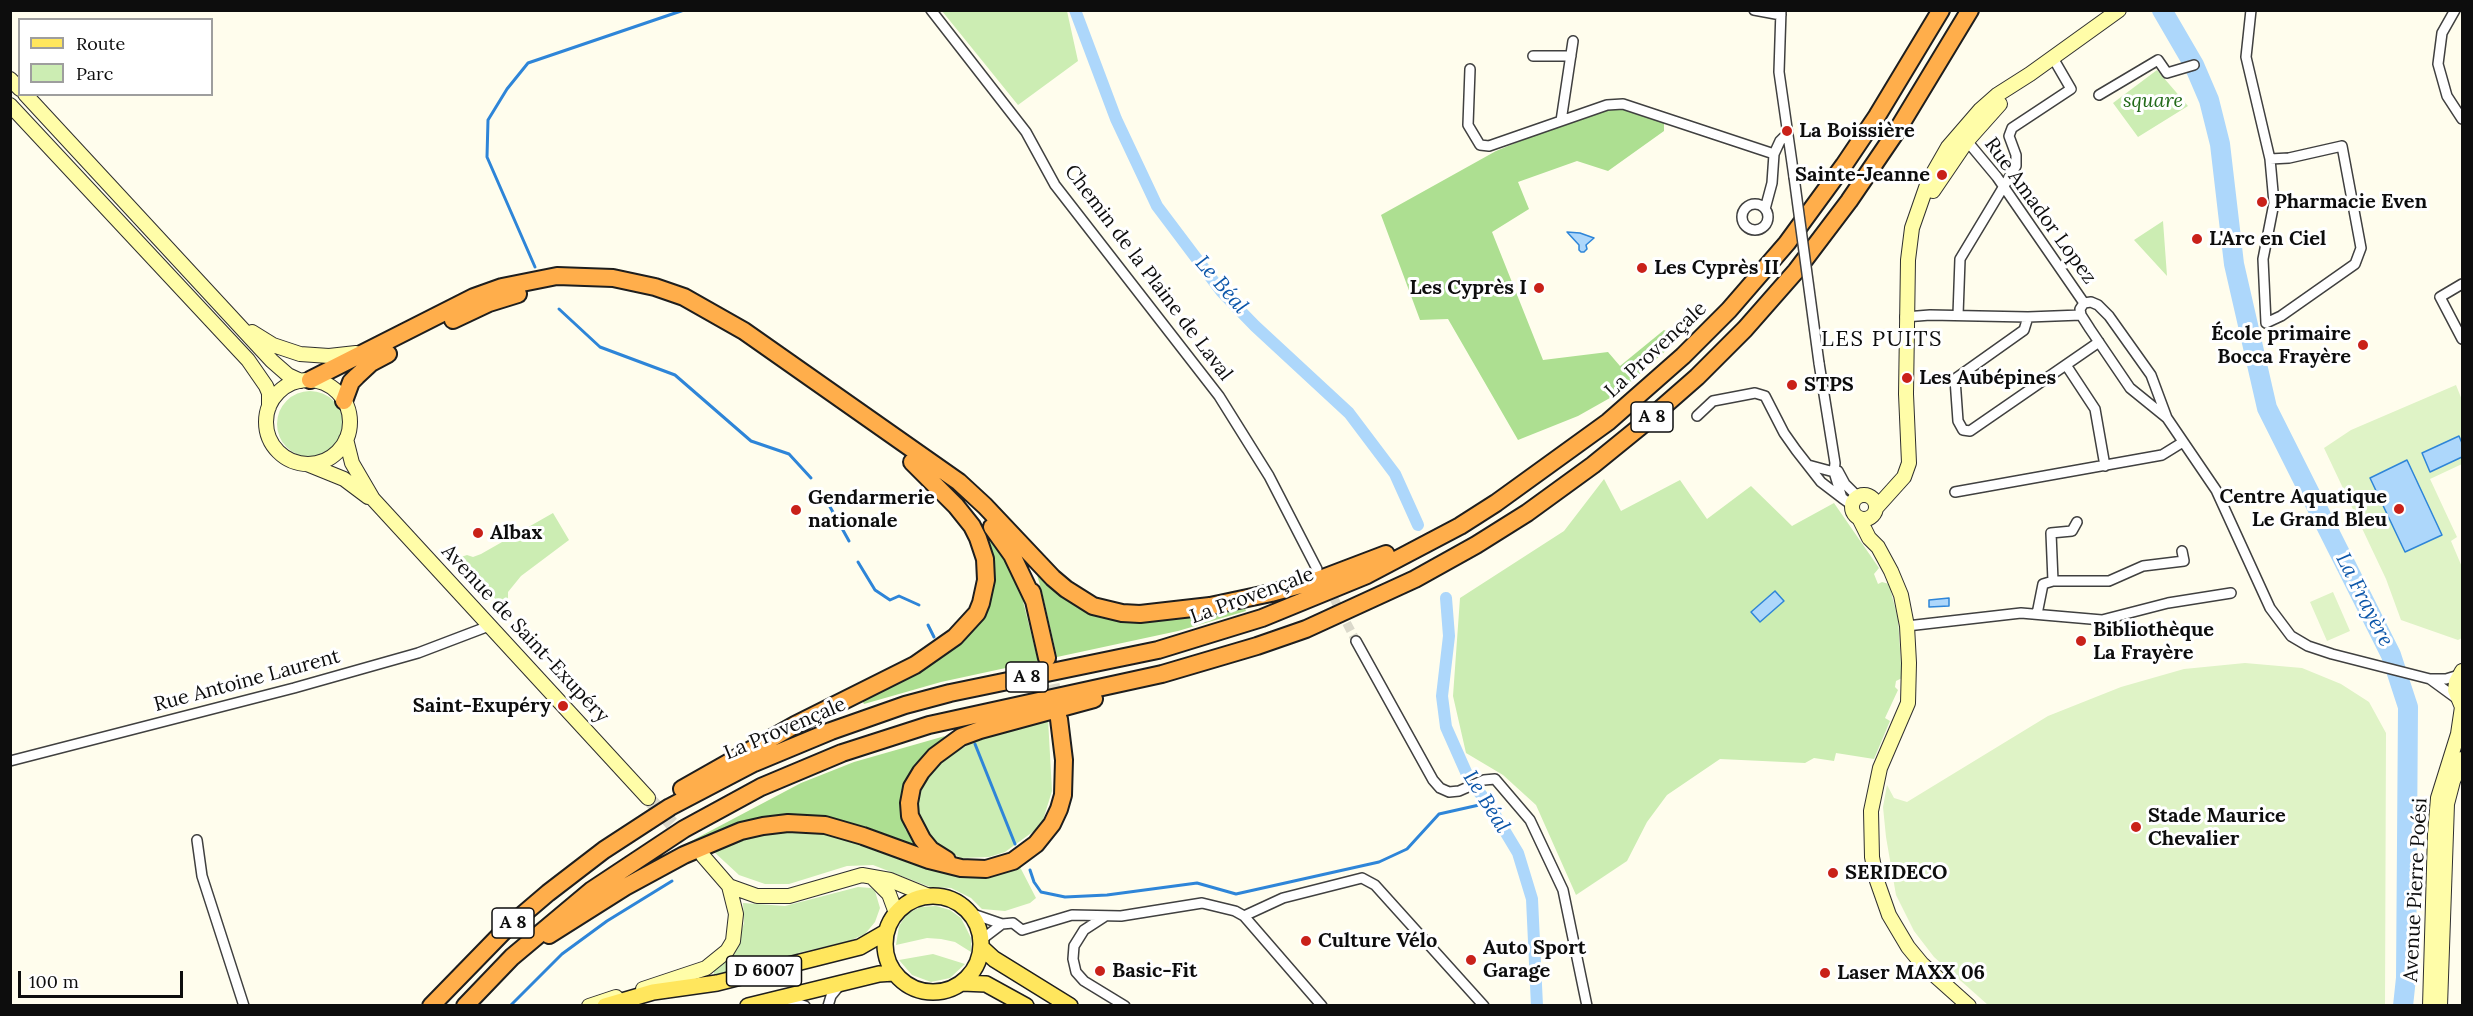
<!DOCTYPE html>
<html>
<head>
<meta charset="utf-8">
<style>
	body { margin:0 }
	#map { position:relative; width:2473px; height:1016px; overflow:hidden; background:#fffded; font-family:Lora,serif }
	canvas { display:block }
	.frame { position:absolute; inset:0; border:12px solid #0d0d0d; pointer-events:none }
	.legend { position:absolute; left:18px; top:18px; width:195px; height:78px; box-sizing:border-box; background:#fff; border:2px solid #9e9e9e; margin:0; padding:8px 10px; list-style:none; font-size:18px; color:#0d0d0d }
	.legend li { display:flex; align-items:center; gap:12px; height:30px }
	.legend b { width:30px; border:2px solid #9e9e9e }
	.scale { position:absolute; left:18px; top:971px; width:165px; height:27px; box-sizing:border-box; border:3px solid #0d0d0d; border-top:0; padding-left:8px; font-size:18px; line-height:21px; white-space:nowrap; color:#0d0d0d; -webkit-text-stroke:4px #fff; paint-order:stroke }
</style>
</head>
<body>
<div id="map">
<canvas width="2473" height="1016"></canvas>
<div class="frame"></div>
<ul class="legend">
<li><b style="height:8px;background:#ffe65d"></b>Route</li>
<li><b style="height:16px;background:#ccedb3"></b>Parc</li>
</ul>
<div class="scale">100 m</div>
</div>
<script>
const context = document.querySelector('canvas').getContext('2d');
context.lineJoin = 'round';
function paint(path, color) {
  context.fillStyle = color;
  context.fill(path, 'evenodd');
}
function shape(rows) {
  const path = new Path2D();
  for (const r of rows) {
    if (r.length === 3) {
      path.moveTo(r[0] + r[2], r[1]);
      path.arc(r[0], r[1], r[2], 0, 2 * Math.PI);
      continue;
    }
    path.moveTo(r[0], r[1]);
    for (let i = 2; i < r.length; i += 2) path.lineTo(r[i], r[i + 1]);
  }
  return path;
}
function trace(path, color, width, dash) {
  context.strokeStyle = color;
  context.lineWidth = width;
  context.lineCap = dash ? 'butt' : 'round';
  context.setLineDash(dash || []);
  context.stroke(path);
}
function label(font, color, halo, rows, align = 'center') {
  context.font = font + ' Lora,serif';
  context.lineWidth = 6;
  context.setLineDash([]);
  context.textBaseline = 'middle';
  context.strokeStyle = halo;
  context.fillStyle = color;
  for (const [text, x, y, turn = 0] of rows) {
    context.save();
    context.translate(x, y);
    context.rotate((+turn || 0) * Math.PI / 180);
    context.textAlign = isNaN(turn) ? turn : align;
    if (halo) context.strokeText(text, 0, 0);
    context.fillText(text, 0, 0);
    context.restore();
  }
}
paint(shape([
	[942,11,1067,11,1078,61,1018,105],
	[2157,70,2188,106,2138,137,2113,103],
	[2163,221,2167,276,2134,240],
	[310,424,33],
	[1604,479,1621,511,1680,480,1707,519,1751,486,1792,526,1834,503,1879,568,1874,574,1878,584,1882,582,1889,584,1898,619,1902,678,1896,681,1895,687,1898,690,1885,718,1890,721,1874,759,1836,753,1834,761,1814,758,1805,763,1720,759,1667,795,1647,822,1627,861,1576,895,1536,805,1503,775,1466,753,1453,696,1460,598,1564,531],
	[553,513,569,540,521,576,508,592,508,599,502,606,463,564,461,557,467,555,473,557,481,554],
	[1048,719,1052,791,1043,820,1034,831,1005,852,989,857,961,858,936,845,920,823,916,804,924,783,941,761,980,738],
	[769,831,826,831,961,878,993,877,1020,867,1036,898,1030,903,1005,911,982,909,971,898,951,888,930,887,873,865,847,866,789,884,765,884,739,875,712,850,740,839],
	[858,887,871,888,875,891,880,908,875,922,865,934,849,941,798,953,799,959,721,978,714,976,714,970,735,948,741,933,744,923,743,903,785,906],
	[936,906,950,910,961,918,971,938,971,952,955,942,941,939,927,938,896,945,899,926,907,914,920,907],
	[933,954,965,964,950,978,931,982,912,975,899,960]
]), '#ccedb3');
paint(shape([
	[1620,108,1664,123,1664,131,1608,171,1577,161,1518,182,1529,209,1492,232,1543,360,1608,352,1620,366,1664,330,1680,338,1617,394,1578,416,1518,440,1448,319,1420,320,1381,215,1496,151,1586,114],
	[977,520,988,532,1017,577,1038,661,941,682,864,704,860,697,981,618],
	[1035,568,1072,602,1088,611,1244,606,1246,611,1178,631,1057,657,1042,592],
	[945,736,921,761,905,786,901,799,905,829,919,848,823,819,797,815,778,815,751,820,682,850,680,847,801,783,854,762]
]), '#addf91');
paint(shape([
	[2456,385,2462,400,2462,464,2430,479,2457,537,2451,541,2462,567,2462,638,2458,640,2401,620,2386,579,2324,448,2351,430],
	[2333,592,2350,631,2327,641,2310,602],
	[2245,663,2302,668,2341,684,2369,702,2386,733,2385,1005,1988,1005,1934,957,1914,931,1896,895,1886,837,1883,807,1887,785,1894,798,1907,802,2048,716,2121,687,2184,669]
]), '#dff3c6');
const water = shape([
	[1567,232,1580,233,1594,238,1586,245,1587,249,1584,252,1581,252,1579,250,1579,245,1567,232],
	[2459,436,2462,443,2462,457,2430,472,2422,453,2459,436],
	[2407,460,2442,535,2405,552,2370,478,2407,460],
	[1775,591,1784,601,1760,622,1751,612,1775,591],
	[1949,598,1949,606,1929,607,1929,600,1949,598]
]);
paint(water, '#add7fb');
trace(water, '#2e85d8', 1.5);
trace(shape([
	[535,267,487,157,488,120,507,89,528,63,684,10],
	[559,309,600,347,675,375,751,441,789,454,811,478],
	[824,496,849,541],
	[858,562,875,590,890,600,899,596,919,605],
	[928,625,934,637],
	[975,744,1015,844],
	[1030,870,1034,882,1041,892,1065,897,1107,895,1197,883,1236,894,1379,862,1407,849,1439,814,1488,803],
	[510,1006,562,954,607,921,672,881]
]), '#2e85d8', 3);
trace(shape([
	[1075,10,1116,119,1157,206,1221,291,1255,326,1349,413,1395,474,1418,525],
	[1446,598,1449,636,1442,696,1446,727,1470,781,1488,803,1518,853,1532,899,1537,1006]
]), '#add7fb', 12);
trace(shape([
	[2162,10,2194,65,2209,100,2220,144,2234,264,2267,408,2391,655,2408,707,2406,978,2403,1006]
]), '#add7fb', 20);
trace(shape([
	[1328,587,1356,641]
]), '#dbd9cb', 9, [9, 4.5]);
trace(shape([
	[648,798,701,855]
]), '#dbd9cb', 14, [14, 7]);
trace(shape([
	[1047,661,1057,712]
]), '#dbd9cb', 16, [16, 8]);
const street = shape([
	[931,10,1026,132,1055,185,1219,396,1269,476,1317,569],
	[1754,10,1781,15],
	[1781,10,1779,72,1794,177],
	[2251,10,2246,57,2270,159,2274,203,2263,259,2266,323,2281,316,2355,264,2361,248,2342,146,2289,158,2270,159],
	[2455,10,2442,33,2438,64,2447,96,2462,119],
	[1533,56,1571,56],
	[1470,69,1468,125,1480,145,1489,146,1607,105,1623,104,1774,154],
	[2099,95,2158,60,2167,73,2194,65],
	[1561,121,1573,41],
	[1967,141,1997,177,2084,303],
	[1755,217,13],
	[1765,209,1772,183,1774,154,1780,141,1787,134],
	[2462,284,2440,297,2462,339],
	[2091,302,2098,305,2109,316,2151,375,2167,418,2130,388,2090,329,2081,315,2080,309,2084,303,2091,302],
	[1958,315,1960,259,2016,166,2016,155,2009,136,2012,128,2071,89,2053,58],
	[1905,317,1930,315,2028,317,2081,315],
	[2028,317,2024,330,1955,379,1958,421,1963,430,1970,431,2099,342],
	[1819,363,1835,463,1834,472,1842,498,1852,505],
	[2066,365,2095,409,2105,466],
	[1697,416,1713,401,1755,393,1765,396,1784,433,1796,450,1821,482,1842,498],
	[2167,418,2216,490,2270,608,2291,636,2308,646,2332,654,2430,679,2446,679,2459,675],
	[1808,465,1834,472],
	[1838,471,1845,484,1858,497],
	[1955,492,2162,455,2183,442],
	[2053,581,2051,533,2072,531,2077,522],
	[2037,614,2043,584,2053,581,2109,581,2143,566,2184,561,2182,551],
	[1907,626,2021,613,2102,620,2168,603,2231,593],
	[1356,641,1433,780,1440,788,1449,792,1459,791,1484,780,1495,779,1530,820,1563,890,1587,1006],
	[2430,679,2456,698],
	[10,761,294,688,418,653,489,626],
	[197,840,202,876,244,1006],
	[970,913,1002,924],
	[1244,916,1283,898,1362,878,1375,885,1484,1006],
	[1104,917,1084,930,1074,946,1073,959,1076,972,1084,981,1125,1006],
	[1002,924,1013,923,1022,930,1072,915,1121,916,1202,903,1235,911,1244,916,1322,1006],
	[981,940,1002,924],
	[782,1006,796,1003,805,1006],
	[828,1006,831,996,840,985]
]);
const secondary = shape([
	[10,79,20,89],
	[25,94,272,361,288,375,301,381],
	[10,105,248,360,266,386,269,393,269,407],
	[1933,191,1967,141,2000,104],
	[252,332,273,345,300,354,329,356,356,353],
	[308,422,42],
	[346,439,352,463,373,499,648,798],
	[307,464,344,479,368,497],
	[1864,507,12],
	[1877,507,1904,477,1909,463,1906,394,1908,260,1912,228,1928,182,1948,147,1980,110,1997,95,2030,74,2119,10],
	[1859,518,1869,538,1878,547,1891,571,1901,595,1907,626,1909,663,1908,703,1880,768,1871,811,1872,857,1876,878,1889,915,1908,947,1922,964,1969,1006],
	[2462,671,2456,682,2455,690,2462,707],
	[703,856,729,886,757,896,789,896,862,875,890,880,929,896],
	[872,877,889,894,896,913],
	[643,989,706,968,727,951,733,941,736,914,729,886],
	[589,1006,616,997],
	[2430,1006,2435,834,2438,798,2458,734,2462,707],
	[2440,1006,2447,804,2453,781,2462,759]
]);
const primary = shape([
	[933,944,48],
	[981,947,994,959,1070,1006],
	[962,983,986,984,1026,1006],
	[605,1006,653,992,717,983,860,947,886,932],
	[748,1006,879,974,894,973]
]);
const highway = shape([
	[453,320,489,303,518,294],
	[310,380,474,297,502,287,557,276,613,278,655,287,684,297,744,331,959,482,985,506,1053,578,1066,589,1093,606,1122,613,1140,614,1210,606,1271,593,1315,581,1386,554],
	[344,401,351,382,357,376,371,363,388,354],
	[992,527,1012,555,1034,601],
	[1032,592,1047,658],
	[682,789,795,725,915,665,955,637,977,613,981,603,986,580,985,559,978,538,972,526,956,506,912,462],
	[947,860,931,850,922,839,910,816,909,803,912,787,921,772,935,756,961,737,980,730,1094,699],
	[549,935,625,887,684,855,741,831,763,826,788,823,825,825,863,836,929,860,961,868,986,869,1013,861,1036,844,1052,824,1059,809,1063,795,1064,760,1059,719],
	[431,1006,507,928,548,893,604,850,670,807,754,763,831,731,905,705,950,693,1158,650,1262,618,1367,575,1460,526,1496,503,1608,422,1683,356,1729,310,1787,243,1844,165,1877,116,1941,10],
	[465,1006,512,957,592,890,684,829,761,787,842,753,929,725,1162,674,1257,646,1306,629,1415,579,1476,545,1527,513,1593,465,1641,426,1697,377,1745,329,1796,271,1849,201,1898,129,1970,10]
]);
trace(street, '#404040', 12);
trace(secondary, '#2f2f2f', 16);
trace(primary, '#1e1e1e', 18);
trace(highway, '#1e1e1e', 20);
trace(street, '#fff', 9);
trace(secondary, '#fffda8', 14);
trace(primary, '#ffe65d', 15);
trace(highway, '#ffae4b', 16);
const streetBridge = shape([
	[1794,177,1819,363]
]);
trace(streetBridge, '#404040', 12, []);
trace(streetBridge, '#fff', 9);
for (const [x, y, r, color] of [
	[1787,131,6,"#c92119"],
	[1942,175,6,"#c92119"],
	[2262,202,6,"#c92119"],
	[2197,239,6,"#c92119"],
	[1642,268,6,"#c92119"],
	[1539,288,6,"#c92119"],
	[2363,345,6,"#c92119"],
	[1907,378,6,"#c92119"],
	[1792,385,6,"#c92119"],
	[2399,509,6,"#c92119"],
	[796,510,6,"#c92119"],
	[478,533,6,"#c92119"],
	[2081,641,6,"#c92119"],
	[563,706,6,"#c92119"],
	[2136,827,6,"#c92119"],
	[1833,873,6,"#c92119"],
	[1306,941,6,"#c92119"],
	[1471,960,6,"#c92119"],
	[1100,971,6,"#c92119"],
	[1825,973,6,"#c92119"]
]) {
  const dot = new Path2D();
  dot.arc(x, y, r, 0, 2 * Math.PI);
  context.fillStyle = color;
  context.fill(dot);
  trace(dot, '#fff', 2);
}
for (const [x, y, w] of [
	[1652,417,42],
	[1027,677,42],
	[513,923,42],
	[764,971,75]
]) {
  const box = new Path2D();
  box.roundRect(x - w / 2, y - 15, w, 30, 4.5);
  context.fillStyle = '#fff';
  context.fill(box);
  trace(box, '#0d0d0d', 1.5);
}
label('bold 18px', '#0d0d0d', null, [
	["A 8",1652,417],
	["A 8",1027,677],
	["A 8",513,923],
	["D 6007",764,971]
]);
label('italic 20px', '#216a18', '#fff', [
	["square",2153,101]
]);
label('bold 20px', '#0d0d0d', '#fff', [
	["La Boissière",1799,131],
	["Sainte-Jeanne",1930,175,"right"],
	["Pharmacie Even",2274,202],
	["L'Arc en Ciel",2209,239],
	["Les Cyprès II",1654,268],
	["Les Cyprès I",1527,288,"right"],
	["École primaire",2351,334,"right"],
	["Bocca Frayère",2351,357,"right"],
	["Les Aubépines",1919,378],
	["STPS",1804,385],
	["Centre Aquatique",2387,497,"right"],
	["Le Grand Bleu",2387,520,"right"],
	["Gendarmerie",808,498],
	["nationale",808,521],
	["Albax",490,533],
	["Bibliothèque",2093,630],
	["La Frayère",2093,653],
	["Saint-Exupéry",551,706,"right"],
	["Stade Maurice",2148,816],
	["Chevalier",2148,839],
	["SERIDECO",1845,873],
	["Culture Vélo",1318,941],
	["Auto Sport",1483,948],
	["Garage",1483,971],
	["Basic-Fit",1112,971],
	["Laser MAXX 06",1837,973]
], 'left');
label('20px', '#0d0d0d', '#fff', [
	["Rue Amador Lopez",2040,211,54],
	["Chemin de la Plaine de Laval",1148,273,53],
	["La Provençale",1656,350,-43],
	["La Provençale",1252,596,-20],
	["Avenue de Saint-Exupéry",525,634,47],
	["Rue Antoine Laurent",247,681,-15],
	["La Provençale",785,729,-23],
	["Avenue Pierre Poési",2416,890,-87]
]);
label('italic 21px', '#0c56a9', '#fff', [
	["Le Béal",1221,285,49],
	["La Frayère",2364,600,63],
	["Le Béal",1486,802,58]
]);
context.letterSpacing = '1.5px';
label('22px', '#0d0d0d', '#fff', [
	["LES PUITS",1882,340]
]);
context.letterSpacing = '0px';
</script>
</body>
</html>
